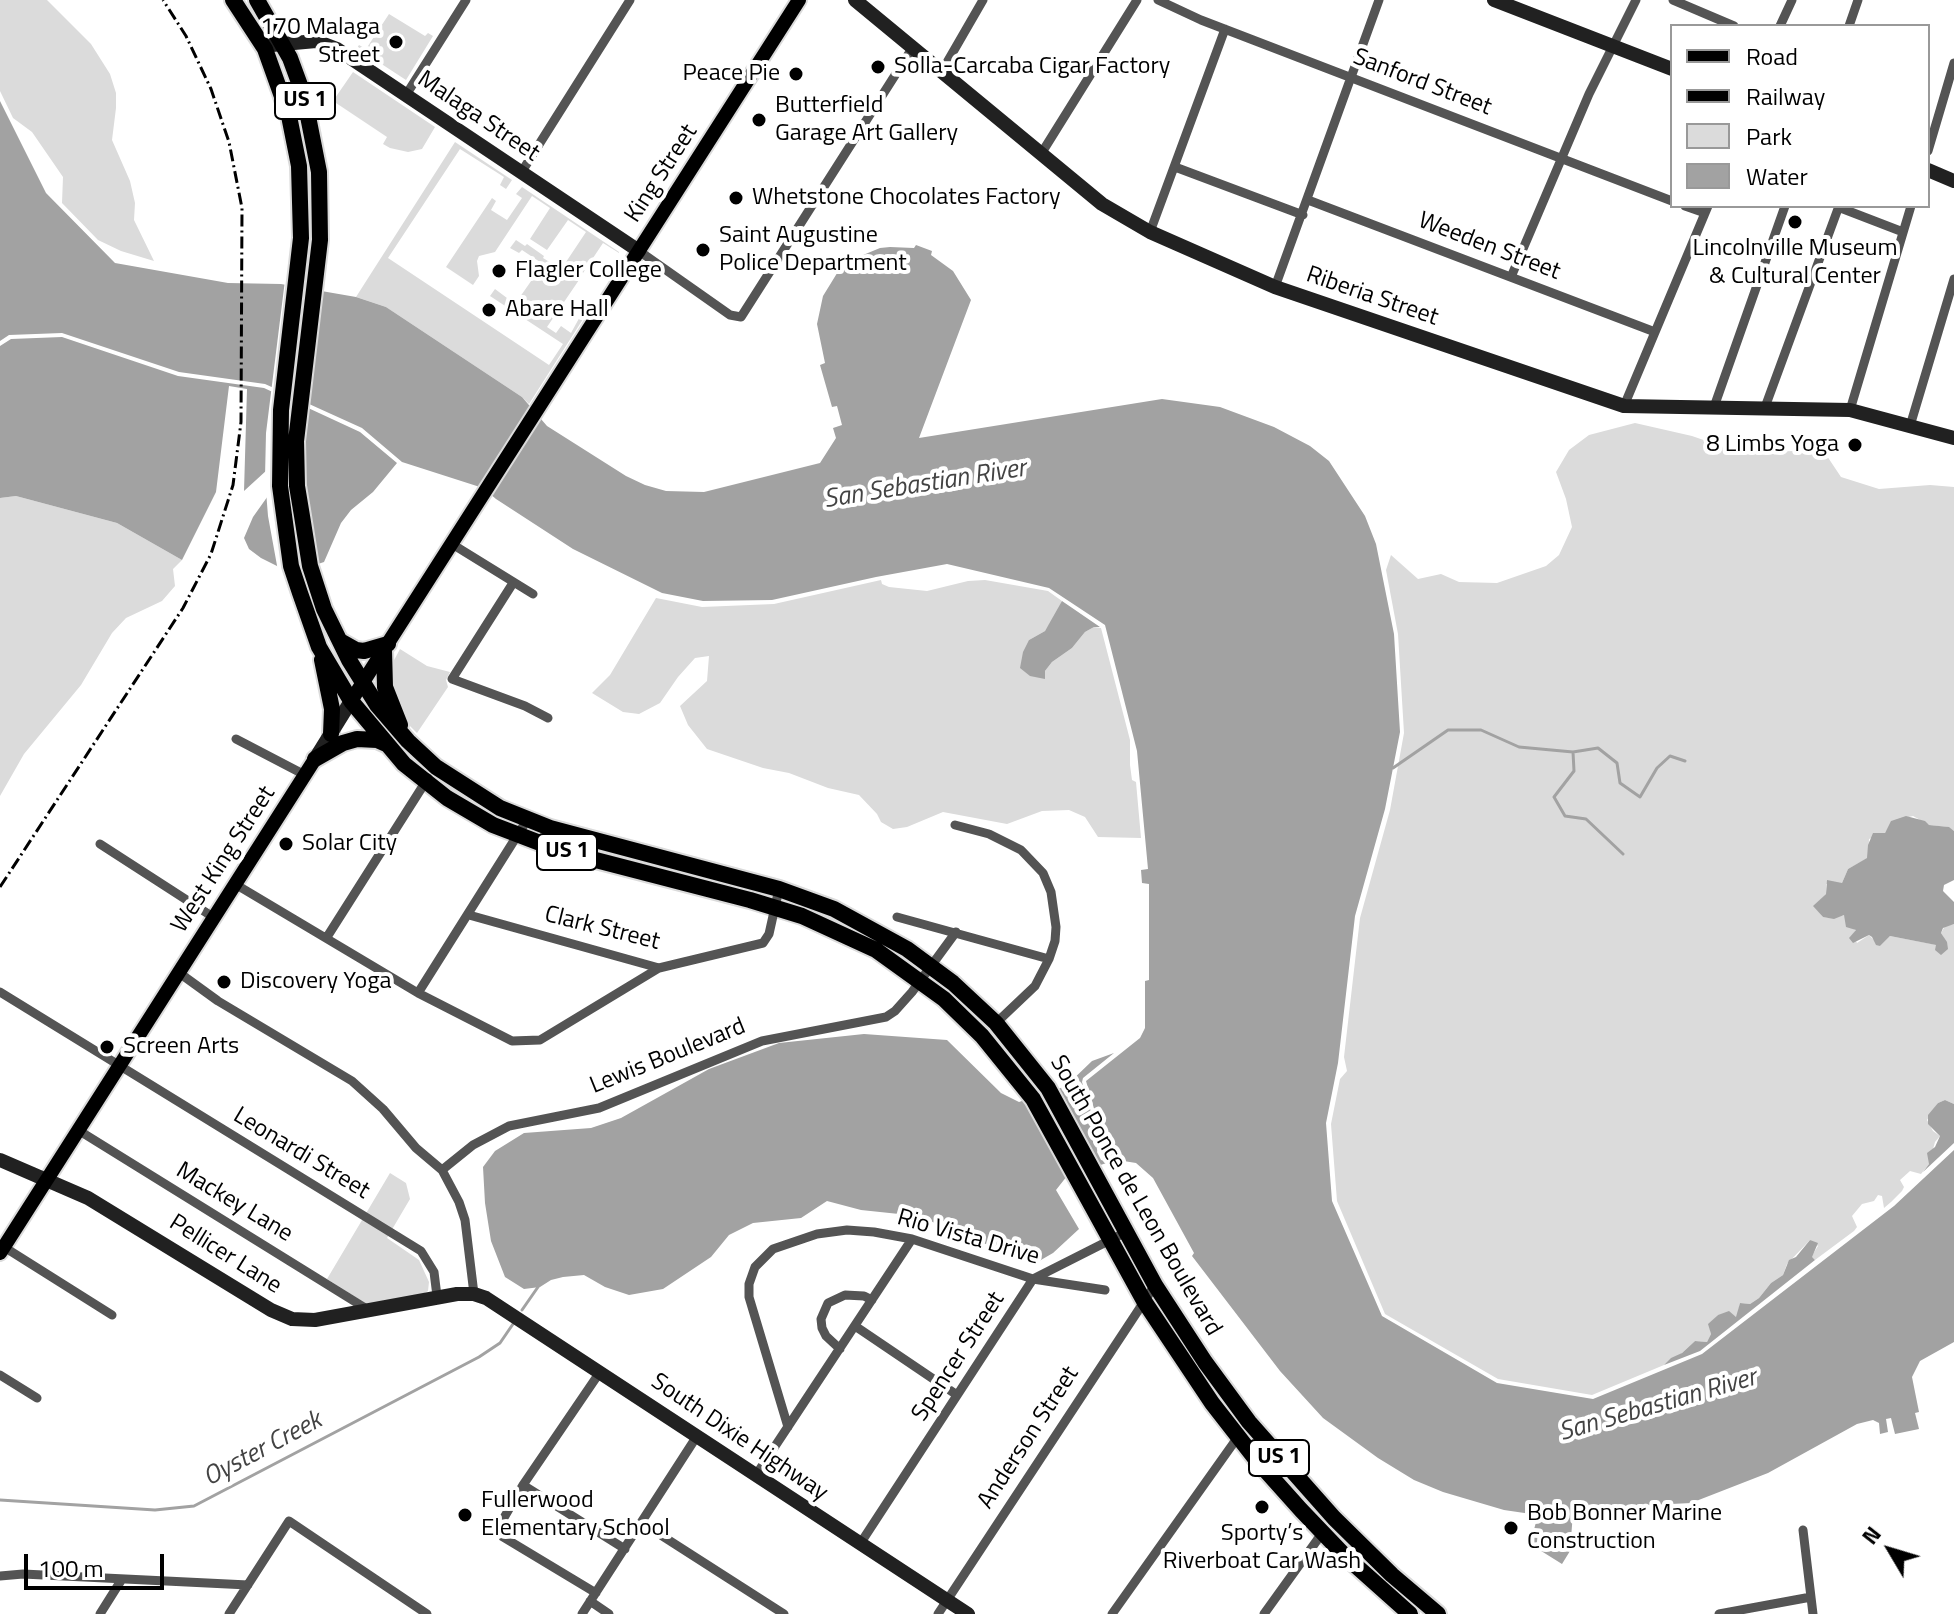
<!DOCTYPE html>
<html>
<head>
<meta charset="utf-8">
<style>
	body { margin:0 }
	#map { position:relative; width:1954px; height:1614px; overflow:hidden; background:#fff; font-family:"Titillium Web",sans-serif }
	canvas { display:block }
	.legend { position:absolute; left:1670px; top:24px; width:260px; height:184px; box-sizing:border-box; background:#fff; border:2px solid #999; margin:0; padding:10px 14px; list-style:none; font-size:24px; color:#000 }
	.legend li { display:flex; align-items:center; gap:16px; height:40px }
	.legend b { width:40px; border:2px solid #999 }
	.north { position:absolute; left:1850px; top:1510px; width:80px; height:80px; -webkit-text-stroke:6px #fff; paint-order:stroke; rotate:308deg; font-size:22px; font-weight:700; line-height:32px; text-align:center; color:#000 }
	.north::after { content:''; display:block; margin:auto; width:28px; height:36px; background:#000; clip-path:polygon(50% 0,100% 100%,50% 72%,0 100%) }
	.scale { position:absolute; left:24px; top:1554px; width:140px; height:36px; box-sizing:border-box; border:4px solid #000; border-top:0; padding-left:10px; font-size:24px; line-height:28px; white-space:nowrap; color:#000; -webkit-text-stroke:6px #fff; paint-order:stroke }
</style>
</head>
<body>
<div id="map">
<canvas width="1954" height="1614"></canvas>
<ul class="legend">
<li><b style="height:10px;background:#000"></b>Road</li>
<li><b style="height:10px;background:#000"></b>Railway</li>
<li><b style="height:22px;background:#dbdbdb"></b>Park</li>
<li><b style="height:22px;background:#a2a2a2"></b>Water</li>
</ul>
<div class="north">N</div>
<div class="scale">100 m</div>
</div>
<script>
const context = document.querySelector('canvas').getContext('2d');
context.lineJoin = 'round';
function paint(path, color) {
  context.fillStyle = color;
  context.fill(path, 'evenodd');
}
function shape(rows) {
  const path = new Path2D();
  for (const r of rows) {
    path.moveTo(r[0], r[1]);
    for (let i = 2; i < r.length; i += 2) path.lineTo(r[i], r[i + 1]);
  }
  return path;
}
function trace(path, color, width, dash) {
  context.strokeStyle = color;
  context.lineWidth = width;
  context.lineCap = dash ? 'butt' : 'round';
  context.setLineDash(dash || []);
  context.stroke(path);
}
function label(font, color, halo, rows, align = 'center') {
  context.font = font + ' "Titillium Web",sans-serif';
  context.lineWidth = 8;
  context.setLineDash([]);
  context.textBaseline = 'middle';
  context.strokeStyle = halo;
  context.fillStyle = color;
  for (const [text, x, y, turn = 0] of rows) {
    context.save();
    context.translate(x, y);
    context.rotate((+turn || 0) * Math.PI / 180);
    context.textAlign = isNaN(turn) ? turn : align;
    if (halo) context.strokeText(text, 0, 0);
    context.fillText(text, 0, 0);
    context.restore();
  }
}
paint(shape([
	[0,0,47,0,91,44,110,74,116,93,116,108,112,140,130,181,135,203,134,220,154,261,121,251,98,240,62,203,63,177,32,132,13,118,0,91],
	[389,14,425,36,428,33,433,36,406,80,357,48,359,45,366,49],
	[353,72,435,127,422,149,408,152,390,148,383,144,387,137,333,101],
	[455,142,512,180,506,189,500,185,504,177,460,149,388,258,549,365,563,344,490,296,495,289,515,304,543,264,522,250,519,253,510,248,516,240,525,246,527,244,544,256,543,258,579,280,547,327,556,333,561,326,571,333,582,313,585,316,529,404,522,397,386,307,356,297],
	[522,187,619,252,619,253,603,243,583,273,566,262,586,232,568,220,547,250,530,239,550,208,532,196,495,252,479,256,477,261,479,276,473,285,446,267,492,198,496,201,491,210,507,220,522,198,516,194],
	[1635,423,1692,436,1738,452,1798,451,1827,456,1841,477,1879,489,1930,485,1954,487,1954,831,1948,827,1929,825,1913,816,1892,821,1885,833,1869,839,1868,858,1848,869,1842,883,1826,884,1826,894,1814,906,1823,917,1834,918,1844,915,1852,928,1856,930,1853,935,1857,943,1869,935,1880,946,1890,936,1937,945,1944,938,1941,933,1945,926,1954,924,1954,1104,1945,1100,1938,1103,1927,1120,1933,1131,1940,1136,1935,1142,1929,1164,1921,1174,1910,1171,1900,1180,1904,1187,1902,1191,1891,1202,1884,1208,1882,1196,1878,1195,1874,1201,1862,1204,1852,1216,1857,1227,1854,1231,1815,1260,1811,1257,1818,1246,1810,1240,1787,1264,1783,1275,1771,1283,1759,1298,1750,1304,1740,1303,1737,1317,1718,1315,1709,1324,1711,1334,1707,1342,1695,1341,1682,1353,1664,1365,1592,1395,1498,1379,1385,1314,1337,1201,1331,1124,1340,1079,1347,1071,1344,1057,1360,918,1390,810,1404,733,1398,634,1386,570,1391,555,1418,579,1441,574,1459,582,1497,583,1546,566,1559,555,1572,527,1566,499,1556,472,1569,450,1589,435],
	[16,496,117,523,182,560,173,569,175,586,162,601,126,618,112,633,81,685,24,754,0,796,0,498],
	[881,580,882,584,889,587,927,591,968,581,985,580,1048,591,1062,601,1060,608,1045,631,1029,640,1045,671,1052,662,1072,648,1085,632,1094,627,1101,628,1130,740,1130,765,1132,780,1136,782,1141,838,1098,837,1085,817,1069,810,1042,811,1007,824,943,812,907,827,893,829,881,822,877,814,859,795,828,788,789,773,763,768,707,749,688,725,680,706,707,681,709,656,695,658,678,677,660,703,639,714,623,712,592,693,610,675,656,598,702,607,774,604],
	[400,649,427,666,450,672,446,680,448,687,417,733,407,723,391,687,392,664],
	[390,1173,406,1183,410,1199,387,1238,419,1260,429,1282,428,1291,423,1294,368,1305,327,1279]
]), '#dbdbdb');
paint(shape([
	[0,101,46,193,115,263,228,283,281,284,356,297,386,307,522,397,547,426,626,476,645,485,666,491,704,492,820,463,836,438,833,428,842,425,837,406,832,407,820,365,825,363,817,324,823,296,839,270,851,260,880,248,890,247,914,248,916,245,932,251,931,255,953,271,971,300,919,438,1162,399,1220,407,1274,427,1310,446,1329,461,1365,516,1376,544,1394,634,1400,732,1385,809,1355,916,1338,1063,1326,1123,1332,1201,1382,1316,1497,1383,1593,1399,1702,1354,1894,1206,1954,1150,1954,1342,1920,1361,1912,1377,1919,1412,1915,1413,1919,1429,1895,1434,1891,1418,1886,1419,1888,1432,1880,1434,1879,1423,1873,1420,1857,1424,1768,1473,1691,1503,1613,1507,1573,1513,1570,1551,1562,1564,1530,1544,1538,1515,1504,1510,1443,1492,1414,1480,1378,1458,1323,1418,1280,1371,1192,1256,1194,1253,1153,1178,1136,1163,1105,1158,1101,1150,1104,1143,1086,1081,1140,1038,1145,1028,1145,981,1149,980,1149,884,1142,883,1141,870,1148,869,1137,751,1105,625,1049,588,947,564,876,577,772,600,703,601,662,593,573,549,496,499,483,488,402,462,362,428,265,384,179,372,62,333,9,335,0,341],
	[62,337,178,376,264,388,277,394,267,470,244,491,247,389,229,386,216,492,182,560,117,523,16,496,0,498,0,346,11,339],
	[306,407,360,432,397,463,373,492,351,510,341,523,324,562,315,565,302,486],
	[275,486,287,571,261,558,249,549,244,538,253,517],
	[1062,601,1100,627,1094,627,1085,632,1072,648,1052,662,1045,671,1045,679,1030,676,1020,668,1023,652,1029,640,1045,631],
	[1906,816,1925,821,1929,825,1949,827,1954,831,1954,880,1944,885,1943,891,1954,902,1954,924,1943,928,1941,933,1947,942,1948,949,1941,955,1935,950,1936,945,1890,936,1880,946,1876,945,1872,937,1869,935,1853,943,1849,938,1856,930,1846,927,1844,915,1834,919,1823,917,1813,906,1826,894,1827,880,1842,883,1848,869,1867,858,1868,845,1873,833,1885,833,1891,821],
	[864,1034,947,1040,1001,1093,1019,1102,1028,1099,1067,1176,1056,1190,1079,1229,1053,1253,1034,1264,918,1216,861,1210,827,1201,801,1218,753,1223,729,1235,711,1257,663,1289,629,1295,605,1287,584,1275,563,1277,551,1280,540,1287,524,1289,505,1277,491,1241,485,1203,483,1167,495,1151,524,1133,591,1128,621,1118,709,1069,779,1043],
	[1114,1053,1083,1078,1082,1082,1100,1142,1097,1152,1101,1160,1110,1162,1097,1166,1055,1090,1066,1086,1092,1061],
	[1945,1100,1954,1104,1954,1143,1923,1172,1929,1164,1927,1153,1935,1147,1940,1136,1928,1124,1928,1115,1938,1103],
	[1810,1240,1818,1243,1812,1257,1815,1260,1700,1351,1664,1365,1671,1358,1682,1353,1695,1341,1707,1342,1711,1334,1708,1324,1718,1315,1729,1311,1736,1317,1740,1303,1750,1304,1759,1298,1771,1283,1783,1275,1789,1260,1796,1257]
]), '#a2a2a2');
paint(shape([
	[285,280,322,287,298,486,302,405,281,395,276,474,265,477,266,433],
	[273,482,286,575,278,571,268,516,266,491]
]), '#fff');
trace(shape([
	[1573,752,1598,748,1617,763,1620,783,1640,797,1657,768,1670,756,1685,761],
	[1393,768,1448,730,1481,730,1519,747,1573,752,1574,771,1554,797,1565,816,1586,819,1623,854],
	[522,1310,538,1287],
	[0,1500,155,1510,194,1506,479,1357,500,1343,513,1324]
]), '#a2a2a2', 3);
const primary = shape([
	[351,701,799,0],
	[0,1253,315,759]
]);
const highway = shape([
	[233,0,265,49,289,116,299,166,301,238,281,410,280,486,291,566,300,593,319,647,351,701,404,764,447,798,493,825,561,851,750,900,802,916,876,950,944,999,982,1036,1033,1099,1144,1301,1212,1403,1258,1462,1301,1510,1345,1556,1410,1614],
	[257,0,290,58,304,96,319,172,320,240,296,441,297,486,302,516,310,566,324,609,349,660,377,705,408,741,436,767,500,808,550,828,779,889,834,909,907,949,953,983,996,1023,1048,1088,1155,1285,1205,1362,1249,1422,1334,1518,1392,1575,1438,1614],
	[340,641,356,650,364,651,388,644],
	[384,650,385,687,400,725],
	[322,660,332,709,331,734],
	[315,759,343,743,357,739,377,740,386,744]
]);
trace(primary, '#dbdbdb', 18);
trace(highway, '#dbdbdb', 20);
trace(shape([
	[1158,0,1201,20,1672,201],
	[1673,0,1734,26],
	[1780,26,1792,0],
	[1849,26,1858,0],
	[942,71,983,0],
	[406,95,466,0],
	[1928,151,1954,63],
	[1041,154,1137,0],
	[1175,167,1303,215],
	[521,173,630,0],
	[1308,200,1655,332],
	[1685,206,1705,213],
	[1838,207,1903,232],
	[1150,232,1225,29],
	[639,251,730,315,741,317,913,47],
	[1511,277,1589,94,1636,0],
	[1275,287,1379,0],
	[1624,406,1708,206],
	[1714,407,1785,206],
	[1764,410,1839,206],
	[1850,410,1911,206],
	[1910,426,1954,279],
	[452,544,533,594],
	[513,583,452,679,525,706,548,718],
	[236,739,305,775],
	[955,825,989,834,1021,850,1043,873,1051,892,1056,927,1055,941,1049,959,1035,986,996,1023],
	[100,844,213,917],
	[235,884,418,993,512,1041,540,1040,659,968],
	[469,915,659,968,763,943,769,934,779,889],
	[897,917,1049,959],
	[327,937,428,778],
	[178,972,218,1001,352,1081,383,1109,416,1148,442,1170,459,1202,465,1220,474,1294],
	[0,992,421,1251,434,1272,437,1296],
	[418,993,527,820],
	[78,1130,370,1311],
	[442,1170,473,1145,509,1126,599,1108,762,1041,886,1017,895,1011,912,992,956,932],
	[4,1247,112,1315],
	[855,1326,957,1395],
	[840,1349,826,1336,822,1328,821,1319,828,1303,845,1295,864,1296,872,1300],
	[0,1375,37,1398],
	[788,1427,749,1297,749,1284,755,1267,773,1249,817,1234,847,1230,874,1232,912,1239,1033,1279,1105,1290],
	[756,1475,912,1239],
	[523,1485,625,1549],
	[642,1523,784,1614],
	[1803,1530,1813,1614],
	[860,1544,1033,1279,1126,1232],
	[0,1576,23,1574,248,1585],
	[596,1593,503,1537,498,1528,523,1485,600,1372],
	[590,1601,609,1614],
	[100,1614,122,1579],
	[229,1614,289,1521,427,1614],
	[582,1614,697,1436],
	[938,1614,1155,1285],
	[1112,1614,1240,1434],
	[1264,1614,1323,1532],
	[1719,1614,1811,1597]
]), '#545454', 9);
trace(shape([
	[855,0,1102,204,1150,232,1275,287,1624,406,1850,410,1954,438],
	[1494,0,1672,69],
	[272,45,316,41,337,49,639,251],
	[1928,170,1954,181],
	[315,759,351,701],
	[0,1160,88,1198,271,1310,292,1319,315,1320,457,1294,474,1294,486,1298,968,1614]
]), '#212121', 14);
trace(primary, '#000', 14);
trace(highway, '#000', 16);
trace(shape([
	[0,887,183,608,211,554,233,485,241,422,242,208,229,142,211,89,186,36,163,0]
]), '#000', 3, [12, 4, 2, 4]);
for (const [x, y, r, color] of [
	[396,42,8,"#000"],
	[878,67,8,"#000"],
	[796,74,8,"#000"],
	[759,120,8,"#000"],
	[736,198,8,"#000"],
	[1795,222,8,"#000"],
	[703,250,8,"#000"],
	[499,271,8,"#000"],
	[489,310,8,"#000"],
	[1855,445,8,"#000"],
	[286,844,8,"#000"],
	[224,982,8,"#000"],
	[107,1047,8,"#000"],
	[1262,1507,8,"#000"],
	[465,1515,8,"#000"],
	[1511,1528,8,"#000"]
]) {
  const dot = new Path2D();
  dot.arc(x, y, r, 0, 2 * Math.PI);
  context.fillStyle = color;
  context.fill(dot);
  trace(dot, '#fff', 3);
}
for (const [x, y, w] of [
	[305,101,60],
	[567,852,60],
	[1279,1458,60]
]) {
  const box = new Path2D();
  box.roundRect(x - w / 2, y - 18, w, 36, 6);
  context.fillStyle = '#fff';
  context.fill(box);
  trace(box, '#000', 2);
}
label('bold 22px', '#000', null, [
	["US 1",305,101],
	["US 1",567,852],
	["US 1",1279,1458]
]);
label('24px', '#000', '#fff', [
	["170 Malaga",380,28,"right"],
	["Street",380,56,"right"],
	["Solla-Carcaba Cigar Factory",894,67],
	["Peace Pie",780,74,"right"],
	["Butterfield",775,106],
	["Garage Art Gallery",775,134],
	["Whetstone Chocolates Factory",752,198],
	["Saint Augustine",719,236],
	["Police Department",719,264],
	["Lincolnville Museum",1795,249,"center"],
	["& Cultural Center",1795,277,"center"],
	["Flagler College",515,271],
	["Abare Hall",505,310],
	["8 Limbs Yoga",1839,445,"right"],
	["Solar City",302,844],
	["Discovery Yoga",240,982],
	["Screen Arts",123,1047],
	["Fullerwood",481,1501],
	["Elementary School",481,1529],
	["Bob Bonner Marine",1527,1514],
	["Construction",1527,1542],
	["Sporty’s",1262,1534,"center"],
	["Riverboat Car Wash",1262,1562,"center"]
], 'left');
label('24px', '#000', '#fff', [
	["Sanford Street",1422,83,21],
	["Malaga Street",478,117,34],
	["King Street",662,174,-57],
	["Weeden Street",1489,247,21],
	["Riberia Street",1372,297,19],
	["West King Street",224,860,-57],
	["Clark Street",602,929,14],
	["Lewis Boulevard",668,1057,-22],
	["Leonardi Street",301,1154,31],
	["South Ponce de Leon Boulevard",1135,1196,60],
	["Mackey Lane",234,1203,31],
	["Rio Vista Drive",968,1238,16],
	["Pellicer Lane",225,1255,32],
	["Spencer Street",959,1357,-57],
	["South Dixie Highway",739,1438,34],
	["Anderson Street",1029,1438,-57]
]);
label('italic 26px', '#434343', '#fff', [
	["San Sebastian River",925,485,-9],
	["San Sebastian River",1658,1406,-16],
	["Oyster Creek",263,1450,-28]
]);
</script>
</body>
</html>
